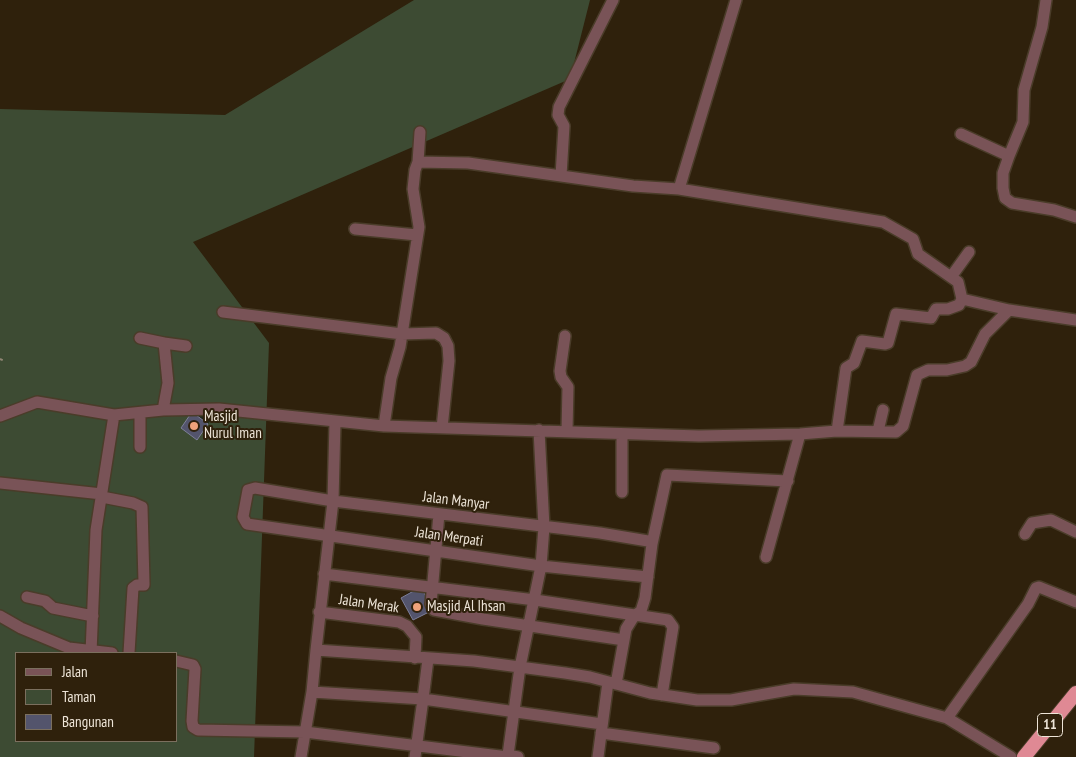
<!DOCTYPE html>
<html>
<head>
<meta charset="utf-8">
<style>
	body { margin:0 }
	#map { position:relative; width:1076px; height:757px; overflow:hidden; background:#2f210c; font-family:"PT Sans Narrow",sans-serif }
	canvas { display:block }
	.legend { position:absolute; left:15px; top:652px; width:162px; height:90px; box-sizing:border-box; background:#2f210c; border:1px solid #7b6f5e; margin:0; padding:6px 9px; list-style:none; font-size:15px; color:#eee5d8 }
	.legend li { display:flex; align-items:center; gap:10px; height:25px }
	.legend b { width:25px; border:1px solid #7b6f5e }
</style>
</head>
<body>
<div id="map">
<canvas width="1076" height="757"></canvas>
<ul class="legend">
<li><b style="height:6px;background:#795357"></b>Jalan</li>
<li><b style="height:14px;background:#3d4b33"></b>Taman</li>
<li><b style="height:14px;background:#53546c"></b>Bangunan</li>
</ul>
</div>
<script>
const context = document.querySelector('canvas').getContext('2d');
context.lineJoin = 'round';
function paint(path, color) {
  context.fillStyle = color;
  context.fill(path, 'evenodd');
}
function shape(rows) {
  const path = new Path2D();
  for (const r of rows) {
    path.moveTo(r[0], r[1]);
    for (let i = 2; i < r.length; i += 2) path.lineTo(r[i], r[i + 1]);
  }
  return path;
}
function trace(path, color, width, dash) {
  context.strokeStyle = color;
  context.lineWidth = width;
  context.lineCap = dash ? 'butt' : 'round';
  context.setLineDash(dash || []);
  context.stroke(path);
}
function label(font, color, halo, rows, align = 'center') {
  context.font = font + ' "PT Sans Narrow",sans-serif';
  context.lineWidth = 4;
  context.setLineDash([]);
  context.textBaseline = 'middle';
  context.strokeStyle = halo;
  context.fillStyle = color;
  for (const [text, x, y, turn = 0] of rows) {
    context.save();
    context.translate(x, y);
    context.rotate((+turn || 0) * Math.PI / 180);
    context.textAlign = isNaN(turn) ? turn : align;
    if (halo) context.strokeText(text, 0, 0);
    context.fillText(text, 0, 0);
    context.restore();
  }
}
paint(shape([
	[414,0,590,0,570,79,193,242,269,343,254,757,0,757,0,109,225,115],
	[16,653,176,653,176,741,16,741]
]), '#3d4b33');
paint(shape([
	[197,409,211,420,200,434,182,428],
	[425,583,436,604,403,598,409,592]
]), '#0007');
const building = shape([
	[192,412,208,424,197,440,181,428,192,412],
	[419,588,421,592,423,591,429,602,431,611,413,620,401,598,419,588]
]);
paint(building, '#53546c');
trace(building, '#7d7f99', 1);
const minor = shape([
	[961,134,1009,156,1003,173,1003,188,1005,198,1012,203,1054,210,1076,217],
	[1009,156,1023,122,1024,90,1042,27,1046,0],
	[418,162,420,132],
	[561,176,564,126,558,115,559,107,613,0],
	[679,189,736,0],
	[355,229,417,235],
	[951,277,969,252],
	[223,312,402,334,436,333,444,338,448,346,449,361,442,428],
	[565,336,560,371,561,377,568,387,567,431],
	[140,338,164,343,168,383,163,410],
	[164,343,186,346],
	[140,413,140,447],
	[0,416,37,402,114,415,163,410,219,409,384,426,699,436,800,434,837,431,896,432,903,426,917,375,928,370,947,370,965,366,971,362,985,334,1009,310,1076,320],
	[335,422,333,501,316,650,474,661,565,673,590,677,650,693,697,700,731,700,794,689,853,692,947,718,1011,757],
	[384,426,391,378,400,347,419,227,413,189,415,170,418,162,468,163,633,186,679,189,883,222,913,239,918,254,958,282,962,299,1009,310],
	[837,431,846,368,854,363,862,341,885,344,888,343,896,314,931,318,936,309,948,309,959,305,962,299],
	[878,431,883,410],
	[0,483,102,494],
	[622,492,622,434],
	[102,497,133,503,142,507,144,583,144,585,137,585,133,588,129,653],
	[439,514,431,604,434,610,483,619,624,640],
	[1025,534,1032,523,1051,520,1076,532],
	[766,557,800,434],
	[324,574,535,600,668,620,673,627,662,695],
	[648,577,541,566,247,524,243,517,248,490,255,488,333,501,600,533,648,541,652,544],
	[27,597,45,601,53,608,93,616],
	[319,612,399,622,407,626,416,637,415,658],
	[0,616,21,628,69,648,112,653],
	[91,653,96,530,114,415],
	[428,659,423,699,602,724],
	[176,661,193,665,195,669,192,721,193,727,198,730,305,732,508,757],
	[616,684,626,629,634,616,641,611,645,598,652,544,667,475,788,481],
	[312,692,423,699,415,757],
	[947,718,1028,604,1036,588,1039,587,1076,602],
	[601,733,714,748],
	[301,757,312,692,316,650],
	[518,757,508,755,520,667,541,566,544,527,539,430],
	[598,757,608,682]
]);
const trunk = shape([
	[1024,757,1076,693]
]);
trace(minor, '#4a3c29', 14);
trace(trunk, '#4a3c29', 16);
trace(shape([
	[0,359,2,360,0,363]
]), '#908574', 2, [2.5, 4]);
trace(minor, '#795357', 11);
trace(trunk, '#df8994', 14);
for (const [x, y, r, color] of [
	[194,426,5,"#f0a27a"],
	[417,607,5,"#f0a27a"]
]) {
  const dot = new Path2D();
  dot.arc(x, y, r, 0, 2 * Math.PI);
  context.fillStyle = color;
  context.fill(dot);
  trace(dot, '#2f210c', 2);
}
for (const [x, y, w] of [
	[1050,725,25]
]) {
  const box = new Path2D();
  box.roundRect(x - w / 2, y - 11.5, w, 23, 4);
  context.fillStyle = '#2f210c';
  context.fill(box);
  trace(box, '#eee5d8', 1);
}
label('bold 14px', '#eee5d8', null, [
	["11",1050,725]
]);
label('15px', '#eee5d8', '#2f210c', [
	["Masjid",204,417],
	["Nurul Iman",204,434],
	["Masjid Al Ihsan",427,607]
], 'left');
label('15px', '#eee5d8', '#2f210c', [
	["Jalan Manyar",456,501,7],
	["Jalan Merpati",449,537,8],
	["Jalan Merak",369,604,8]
]);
</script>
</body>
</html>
